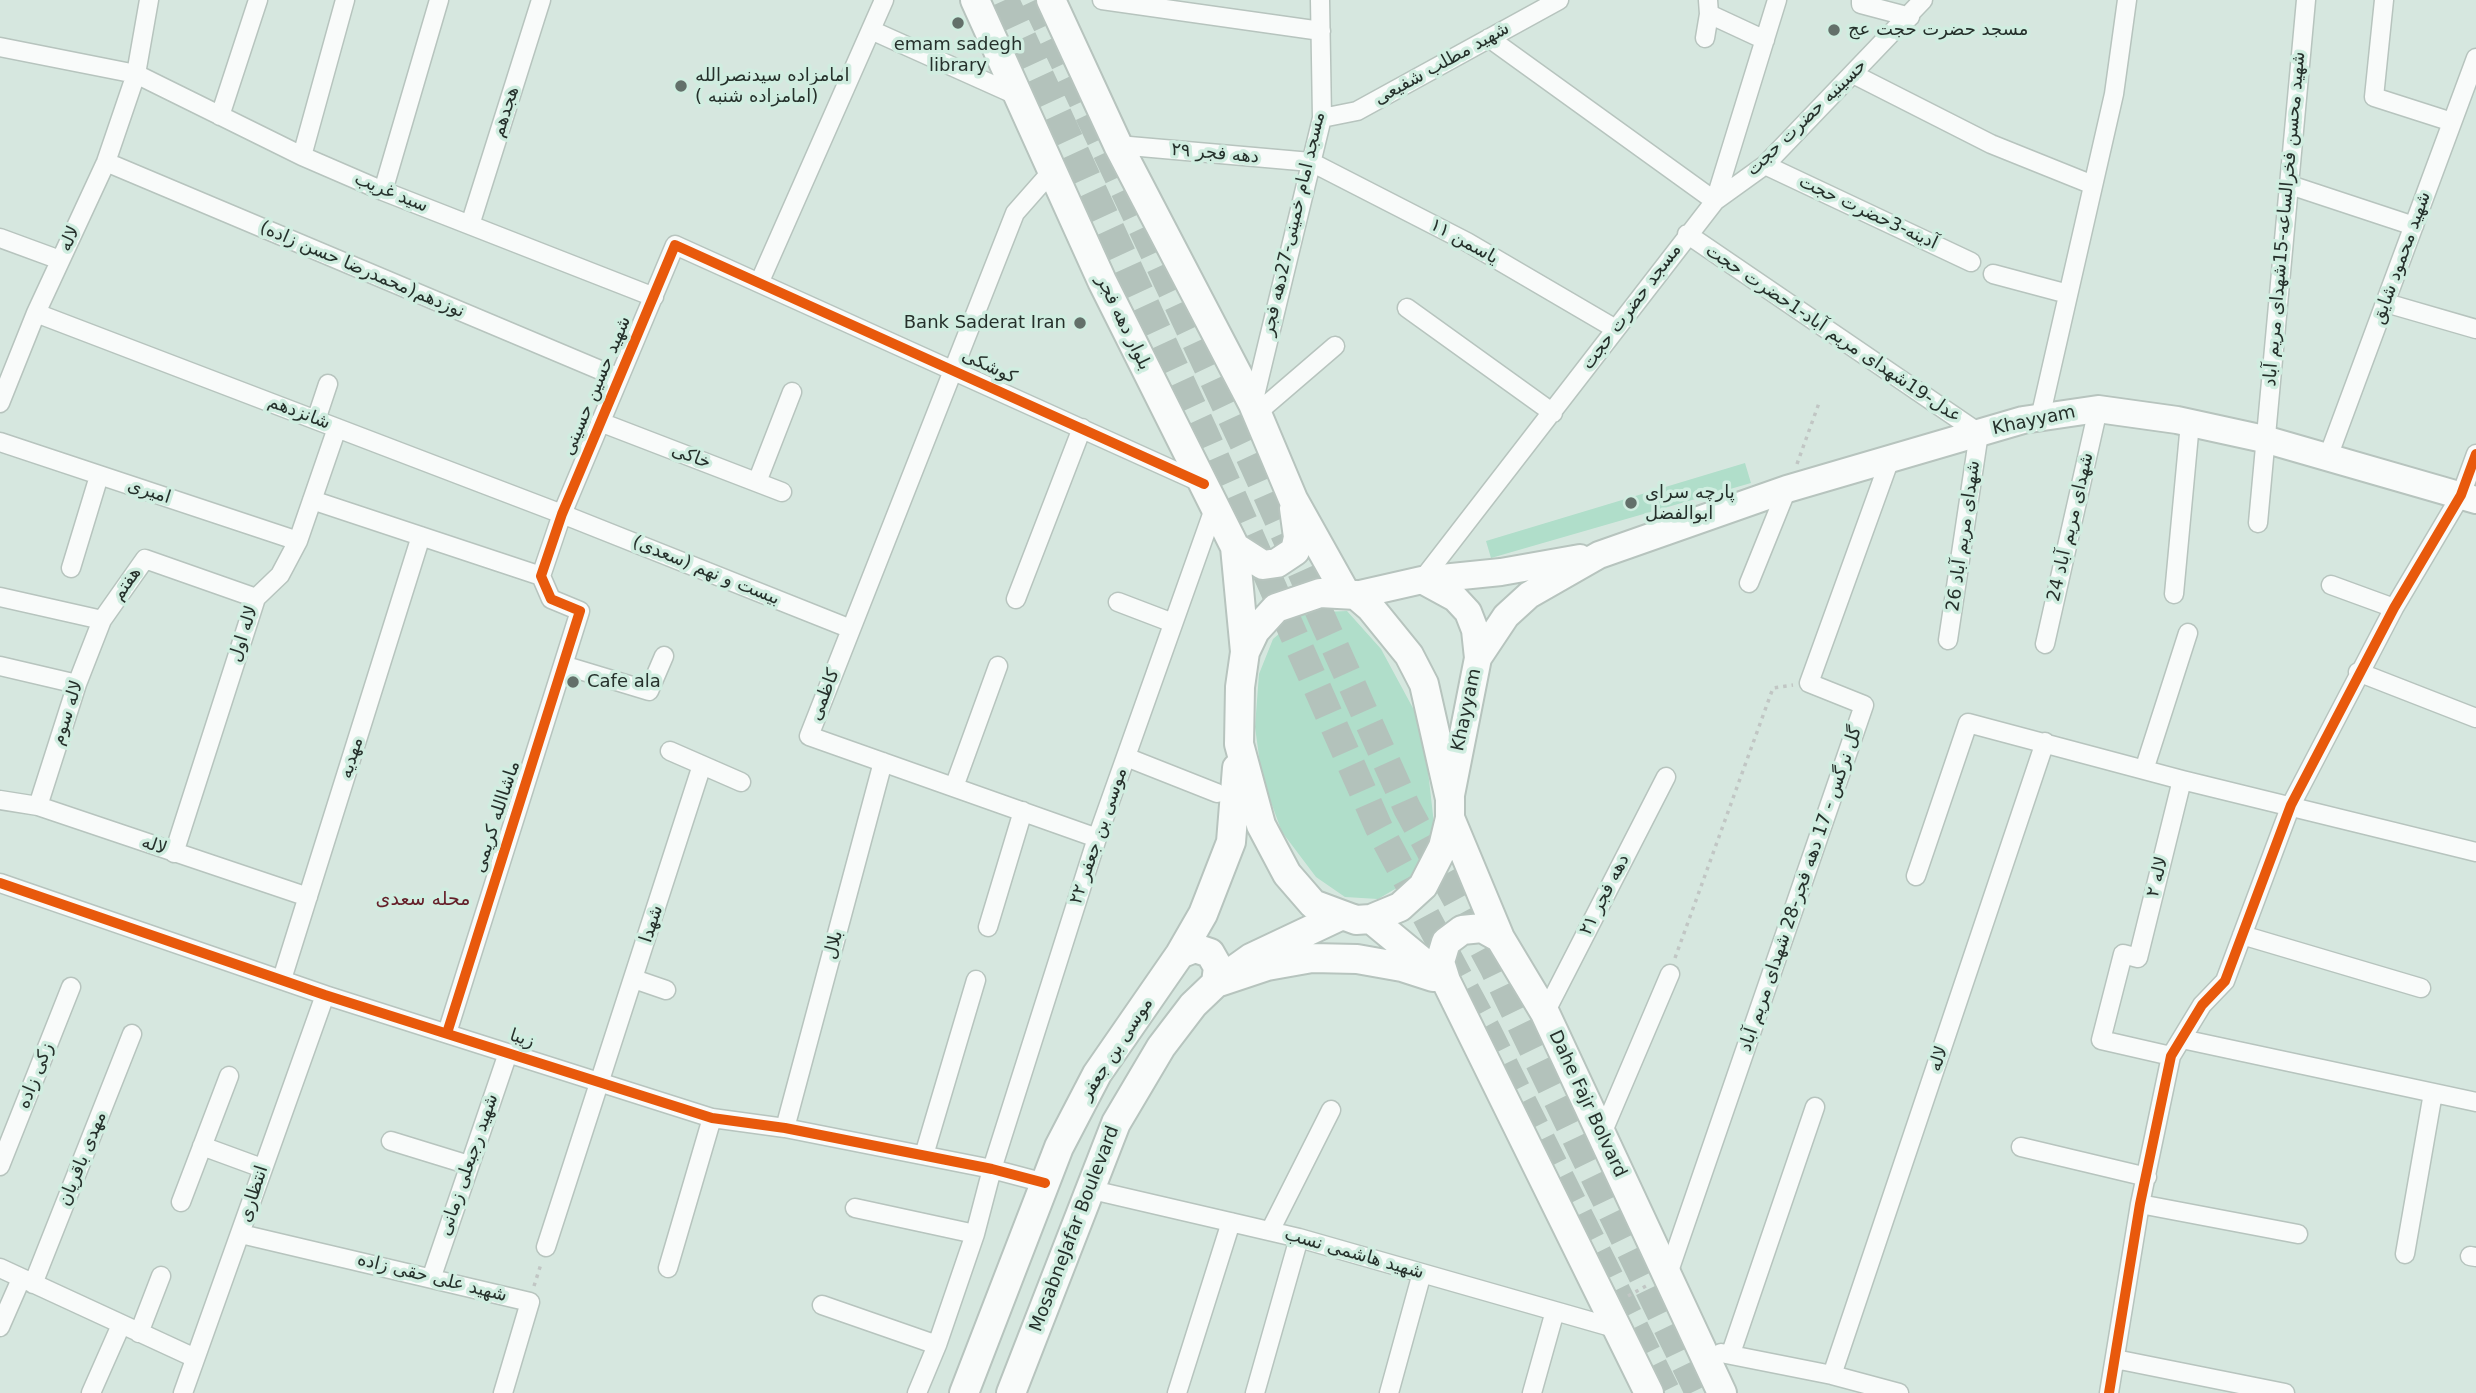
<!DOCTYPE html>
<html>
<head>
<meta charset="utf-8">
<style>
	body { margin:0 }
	canvas { display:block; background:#d6e7df }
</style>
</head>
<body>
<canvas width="2476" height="1393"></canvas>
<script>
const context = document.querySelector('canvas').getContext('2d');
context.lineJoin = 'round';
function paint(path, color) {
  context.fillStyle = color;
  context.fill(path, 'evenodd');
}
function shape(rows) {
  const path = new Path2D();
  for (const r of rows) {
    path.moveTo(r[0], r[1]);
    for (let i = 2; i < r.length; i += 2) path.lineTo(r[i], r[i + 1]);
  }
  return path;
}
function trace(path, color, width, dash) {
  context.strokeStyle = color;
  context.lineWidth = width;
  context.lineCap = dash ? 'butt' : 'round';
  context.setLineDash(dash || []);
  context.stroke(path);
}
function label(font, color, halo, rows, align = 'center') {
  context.font = font + ' "DejaVu Sans",Cairo,sans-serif';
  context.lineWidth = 7;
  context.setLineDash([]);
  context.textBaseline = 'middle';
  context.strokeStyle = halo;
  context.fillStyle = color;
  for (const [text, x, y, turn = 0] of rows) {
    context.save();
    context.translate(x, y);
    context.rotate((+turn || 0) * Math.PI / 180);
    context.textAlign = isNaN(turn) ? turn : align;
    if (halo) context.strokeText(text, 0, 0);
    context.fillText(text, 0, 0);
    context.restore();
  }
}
paint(shape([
	[1745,463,1751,483,1491,558,1486,541],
	[1347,611,1381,649,1414,710,1428,771,1434,824,1419,875,1378,899,1345,897,1316,877,1282,832,1262,778,1255,727,1259,674,1273,639,1303,613]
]), '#b0deca');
trace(shape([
	[1005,0,1205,434,1379,828,1487,1030,1667,1393],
	[1035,0,1254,466,1407,808,1493,967,1699,1393]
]), '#b3c2bb', 28, [28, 14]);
const minor = shape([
	[1102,0,1321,31],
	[1708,0,1709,14,1765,40],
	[1861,0,1861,4,1910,17],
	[2384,0,2374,97,2452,122],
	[871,30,1018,96],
	[1489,38,1715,201,1765,165,1923,0],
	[1705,38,1709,14],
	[0,47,136,74,302,156,383,191,654,297],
	[1853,74,1991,144,2093,185],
	[220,116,258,0],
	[1322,118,1357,111,1559,0],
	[1118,145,1311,162,1467,242,1614,328],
	[302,156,345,0],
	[106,162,619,378],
	[1765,165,1971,262],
	[1052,171,1015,213,809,736,1097,838],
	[2290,185,2414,226],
	[383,191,439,0],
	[470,225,541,0],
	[1687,234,1979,433,1948,640],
	[0,238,60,260],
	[1993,274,2068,294],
	[760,281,884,0],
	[2386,303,2476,329],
	[1407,308,1553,413],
	[36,313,562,514,851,629],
	[0,403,36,313,106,162,136,74,149,0],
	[1253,404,1322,118,1320,0],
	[1257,413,1335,346],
	[2040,418,2114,94,2127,0],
	[316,420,328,384],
	[600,422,782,492],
	[0,442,298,541],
	[2328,457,2476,58],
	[757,482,792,392],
	[312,500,541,576],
	[2258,523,2306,0],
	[71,568,99,476],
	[1422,580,1715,201,1777,0],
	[1749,583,1787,489],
	[2331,585,2394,608],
	[2174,594,2190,423],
	[0,597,102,620,145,559,256,598],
	[1016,599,1082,428],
	[1118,602,1173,623],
	[2045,644,2098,409],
	[563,665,649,691,664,656],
	[0,666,77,684],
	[2358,672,2476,718],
	[670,751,741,782],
	[1126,757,1217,793],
	[2144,770,2188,633],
	[954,787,998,666],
	[0,800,38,806,308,897],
	[38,806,77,684,102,620],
	[174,853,256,598,280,575,298,541,337,428],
	[1916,876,1968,723,2182,780,2476,852],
	[0,883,325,995,712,1118,785,1128,992,1169,1045,1183],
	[988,927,1023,811],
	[2242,935,2421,988],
	[282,979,421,536],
	[634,979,666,990],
	[1545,1013,1666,777],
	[447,1033,580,611,551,599,541,576,562,514,675,245,1204,484],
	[2182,1039,2476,1102],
	[2171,1056,2101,1040,2123,954,2138,958,2182,780],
	[785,1128,883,762],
	[1601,1136,1670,974],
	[391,1141,469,1165],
	[202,1146,262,1168],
	[2021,1147,2147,1177],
	[924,1155,976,980],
	[0,1166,71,987],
	[1088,1189,1299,1238,1618,1329],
	[181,1202,229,1076],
	[2140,1204,2298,1234],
	[855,1208,975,1234],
	[1270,1231,1331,1110],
	[241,1234,530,1302,503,1393],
	[546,1247,702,765],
	[2405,1254,2433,1093],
	[2470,1256,2476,1257],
	[0,1268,195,1358],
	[668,1268,712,1118],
	[1668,1274,1864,705,1809,683,1890,459],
	[432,1276,508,1053],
	[33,1284,132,1034],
	[822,1305,937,1345],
	[0,1327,21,1279],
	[139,1333,161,1276],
	[1721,1353,1832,1375,1899,1393],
	[1731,1353,1815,1107],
	[2115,1359,2285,1393],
	[1832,1375,2045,742],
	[91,1393,121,1325],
	[183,1393,325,995],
	[917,1393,937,1345,975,1234,992,1169,1097,838,1215,506],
	[1177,1393,1231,1222],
	[1255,1393,1299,1238],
	[1389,1393,1422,1273],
	[1532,1393,1555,1311],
	[2109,1393,2140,1204,2171,1056,2202,1005,2225,981,2291,805,2394,608,2461,495,2476,454]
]);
const secondary = shape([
	[1422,580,1455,598,1468,612,1475,630,1478,658],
	[1356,595,1422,580,1501,572,1580,558],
	[1451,795,1478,658,1506,616,1529,595,1599,555,1787,489,2023,420,2098,409,2177,420,2264,439,2476,500]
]);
const primary = shape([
	[975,0,1102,281,1235,547,1245,652],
	[1051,0,1118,145,1253,404,1293,499,1345,592],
	[1235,547,1263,565,1277,563,1295,551,1298,537,1294,508],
	[1450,818,1443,847,1423,886,1400,907,1371,919,1356,920,1313,904,1287,874,1261,825,1239,744,1240,687,1245,652,1255,631,1276,608,1320,593,1356,595,1370,607,1409,655,1424,684,1450,799,1450,818,1500,938,1545,1013,1722,1393],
	[1371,919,1446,981,1649,1393],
	[1180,954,1195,948,1210,953,1218,967,1216,983,1267,966,1312,958,1357,959,1402,967,1433,977],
	[1446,981,1440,962,1446,942,1462,930,1482,928,1500,938],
	[964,1393,1059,1147,1097,1074,1180,954,1203,914,1231,842,1237,768],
	[1011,1393,1116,1123,1161,1047,1193,1005,1216,983,1251,958,1340,916]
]);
trace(minor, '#b7c4be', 21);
trace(secondary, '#b7c4be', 30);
trace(primary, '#b7c4be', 32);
trace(shape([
	[1797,464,1819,403],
	[1675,958,1773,688,1793,685],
	[534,1286,541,1264],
	[1628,1296,1646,1286]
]), '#c1c6c4', 3.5, [3.5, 5]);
trace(minor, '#f9fbfa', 18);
trace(secondary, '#f9fbfa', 26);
trace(primary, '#f9fbfa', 28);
trace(shape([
	[0,883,325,995,712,1118,785,1128,992,1169,1045,1183],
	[447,1033,580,611,551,599,541,576,562,514,675,245,1204,484],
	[2109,1393,2140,1204,2171,1056,2202,1005,2225,981,2291,805,2394,608,2461,495,2476,454]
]), '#e8590c', 10);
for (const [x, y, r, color] of [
	[958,23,7,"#63706a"],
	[1834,30,7,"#63706a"],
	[681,86,7,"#63706a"],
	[1080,323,7,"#63706a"],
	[1631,503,7,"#63706a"],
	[573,682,7,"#63706a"]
]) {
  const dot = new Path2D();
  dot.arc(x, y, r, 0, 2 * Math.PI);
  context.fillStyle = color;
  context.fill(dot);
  trace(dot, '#d0ede0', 2.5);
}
label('18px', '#25302b', '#d0ede0', [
	["مسجد حضرت حجت عج",1848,30],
	["emam sadegh",958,45,"center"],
	["library",958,66,"center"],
	["امامزاده سیدنصرالله",695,76],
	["( امامزاده شنبه)",695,97],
	["Bank Saderat Iran",1066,323,"right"],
	["پارچه سرای",1645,493],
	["ابوالفضل",1645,514],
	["Cafe ala",587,682]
], 'left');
label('18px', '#25302b', '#d0ede0', [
	["شهید مطلب شفیعی",1442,64,-29],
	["هجدهم",506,112,-72],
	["حسینیه حضرت حجت",1807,118,-44],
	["دهه فجر ۲۹",1215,154,5],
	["سید غریب",391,193,22],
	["آدینه-3حضرت حجت",1868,213,25],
	["شهید محسن فخرالساعه-15شهدای مریم آباد",2285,219,-85],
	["مسجد امام خمینی-27دهه فجر",1294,224,-77],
	["لاله",70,239,-65],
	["یاسمن ۱۱",1464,242,29],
	["شهید محمود شایق",2402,258,-70],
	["نوزدهم(محمدرضا حسن زاده)",362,270,23],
	["مسجد حضرت حجت",1632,307,-53],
	["بلوار دهه فجر",1123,323,64],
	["عدل-19شهدای مریم آباد-1حضرت حجت",1833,334,34],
	["کوشکی",989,367,25],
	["شهید حسین حسینی",597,386,-67],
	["شانزدهم",299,413,21],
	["Khayyam",2034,421,-12],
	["خاکی",691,457,21],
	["امیری",149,492,18],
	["24 شهدای مریم آباد",2071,527,-77],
	["26 شهدای مریم آباد",1964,536,-82],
	["بیست و نهم (سعدی)",706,571,22],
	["هفتم",127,584,-55],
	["لاله اول",244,634,-72],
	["کاظمی",825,695,-69],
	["Khayyam",1467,710,-78],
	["لاله سوم",68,713,-72],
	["مهدیه",352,758,-73],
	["ماشاالله کریمی",497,817,-72],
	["موسی بن جعفر ۲۲",1099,836,-71],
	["لاله",154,846,19],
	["لاله ۲",2158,877,-76],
	["گل نرگس - 17 دهه فجر-28 شهدای مریم آباد",1801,889,-71],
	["دهه فجر ۲۱",1605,895,-63],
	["شهدا",652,924,-72],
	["بلال",834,945,-75],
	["زیبا",522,1039,18],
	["موسی بن جعفر",1117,1049,-57],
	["لاله",1939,1059,-71],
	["زکی زاده",36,1076,-68],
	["Dahe Fajr Bolvard",1587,1104,65],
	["مهدی باقریان",83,1159,-68],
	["شهید رجبعلی زمانی",469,1165,-71],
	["انتظاری",254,1194,-72],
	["MosabneJafar Boulevard",1075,1229,-69],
	["شهید هاشمی نسب",1354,1254,16],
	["شهید علی حقی زاده",432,1278,14]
]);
label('19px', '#641e28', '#d0ede0', [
	["محله سعدی",423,900]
]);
</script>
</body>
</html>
